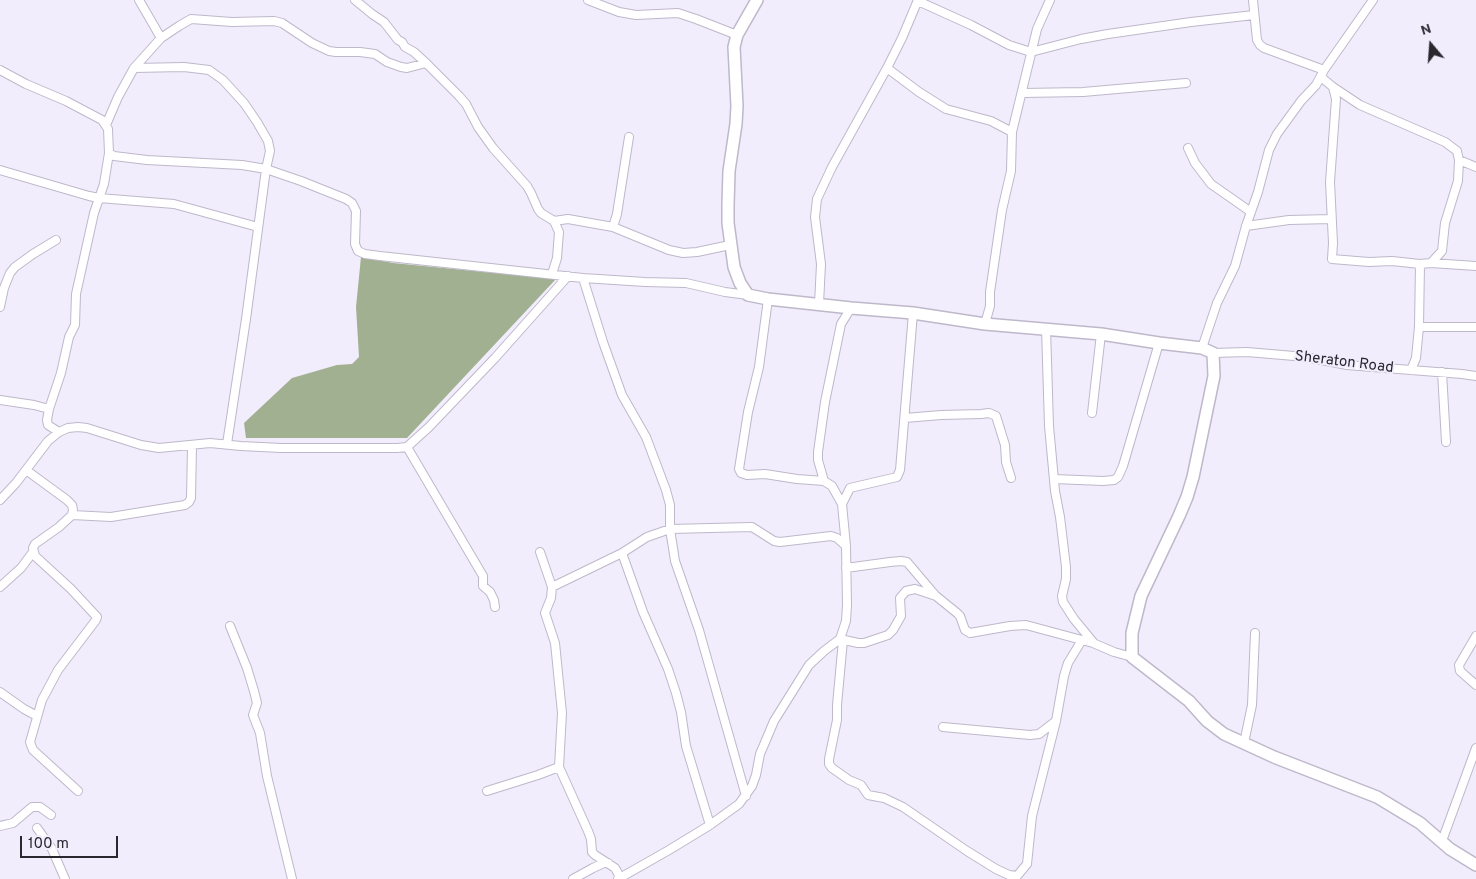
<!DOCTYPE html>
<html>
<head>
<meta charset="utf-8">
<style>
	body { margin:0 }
	#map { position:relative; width:1476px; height:879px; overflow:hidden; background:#f2edfc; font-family:Overpass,sans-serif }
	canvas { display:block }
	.north { position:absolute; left:1406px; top:20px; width:50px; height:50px; -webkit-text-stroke:4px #f2edfc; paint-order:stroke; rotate:342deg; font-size:14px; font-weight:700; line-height:20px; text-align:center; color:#2a282f }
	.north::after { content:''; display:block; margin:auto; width:18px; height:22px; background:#2a282f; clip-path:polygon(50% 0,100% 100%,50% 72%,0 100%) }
	.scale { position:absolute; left:20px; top:836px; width:98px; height:22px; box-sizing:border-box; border:2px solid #2a282f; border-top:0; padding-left:6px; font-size:15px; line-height:18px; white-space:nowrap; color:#2a282f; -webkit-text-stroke:4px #f2edfc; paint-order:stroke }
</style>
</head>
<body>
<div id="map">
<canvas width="1476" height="879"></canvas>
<div class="north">N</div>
<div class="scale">100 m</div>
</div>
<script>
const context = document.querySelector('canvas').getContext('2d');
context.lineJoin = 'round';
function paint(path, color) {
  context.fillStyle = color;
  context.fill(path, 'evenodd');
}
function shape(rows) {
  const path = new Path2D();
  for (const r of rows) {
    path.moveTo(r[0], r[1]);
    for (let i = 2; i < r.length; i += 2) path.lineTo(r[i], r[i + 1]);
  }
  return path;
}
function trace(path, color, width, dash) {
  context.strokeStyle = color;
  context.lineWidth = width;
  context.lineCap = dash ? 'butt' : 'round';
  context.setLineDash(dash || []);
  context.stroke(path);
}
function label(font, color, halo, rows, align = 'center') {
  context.font = font + ' Overpass,sans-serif';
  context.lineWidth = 4;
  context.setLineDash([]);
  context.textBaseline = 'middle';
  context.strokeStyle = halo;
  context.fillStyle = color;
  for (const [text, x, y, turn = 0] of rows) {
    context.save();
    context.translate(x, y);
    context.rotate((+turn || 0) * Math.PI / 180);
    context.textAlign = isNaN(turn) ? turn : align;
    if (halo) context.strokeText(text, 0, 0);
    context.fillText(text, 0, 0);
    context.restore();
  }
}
paint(shape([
	[361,257,393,263,556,279,407,438,246,438,244,423,292,378,337,365,352,364,359,357,356,307]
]), '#a1b090');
const street = shape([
	[139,0,161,38],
	[355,0,372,14,384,22,398,40,402,42,405,47,414,52,426,63,459,96,466,104,478,127,493,148,527,186,531,193,538,209,541,213,554,221,559,232,557,258,552,274],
	[588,0,619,12,636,15,678,13,696,19,737,35],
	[1253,0,1257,40,1260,45,1264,48,1324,70],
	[918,1,971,25,1009,45,1031,52,1081,39,1108,34,1191,22,1254,15],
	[134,68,184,67,209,70,223,80,244,103,257,122,268,141,270,151,266,169,246,319,227,444],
	[887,68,919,92,946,109,991,121,1012,132],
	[0,70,26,84,66,101,102,120,108,129,109,153,114,156,147,160,242,165,266,169,301,181,346,199,352,203,356,211,355,244,358,251,365,254,380,256,583,278,645,282,686,283,725,292,748,295],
	[1321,77,1333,87,1336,99,1330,182,1333,243,1332,259,1369,262,1392,261,1420,264,1431,263,1476,266],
	[1333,87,1360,105,1445,142,1457,151,1459,160,1458,181,1445,223,1442,251,1431,263],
	[1022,93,1083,92,1186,83],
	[106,125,118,97,134,68,161,38,179,26,191,19,232,22,274,21,282,23,312,43,329,51,336,52,360,52,375,54,387,62,401,67,407,68,426,63],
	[1188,148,1195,163,1211,184,1251,212],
	[1459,160,1476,167],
	[0,170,89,196,99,198,174,204,258,227],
	[554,221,568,219,613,227,669,250,683,253,697,252,730,245],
	[1246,226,1289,220,1331,219],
	[613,227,617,214,629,137],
	[583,278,603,342,622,395,646,437,666,490,670,505,670,529,675,561,699,630,746,796],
	[768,299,759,367,748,412,739,469,741,473,747,475,765,474,797,479,824,481,832,486,842,504],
	[819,304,821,264,815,217,817,199,832,167,887,68,902,38,918,0],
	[0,307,4,288,10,273,15,267,33,254,56,240],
	[985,324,990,306,990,292,1002,210,1011,171,1012,132,1037,29,1050,0],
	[1419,327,1476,327],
	[1046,328,1049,426,1055,491,1060,517,1066,567,1066,579,1062,596,1063,602,1074,619,1093,642],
	[1202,348,1217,303,1235,266,1246,226,1258,192,1269,150,1277,134,1301,101,1316,85,1324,70,1373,0],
	[1213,353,1247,352,1306,357,1347,365,1462,374,1476,376],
	[1411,370,1416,358,1419,327,1420,264],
	[1442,372,1446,442],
	[0,400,34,405,49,409],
	[1092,413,1101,334],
	[905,418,941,415,981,414,989,413,996,416,1005,445,1006,462,1011,478],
	[59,432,48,425,47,420,49,409,61,373,69,337,75,325,76,294,94,213,104,184,109,153],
	[407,447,483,576,483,586,490,592,494,600,495,607],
	[26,470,67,500,72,505,73,510,72,515,59,527,35,544,33,548,35,556,71,589,97,617,96,620,58,670,42,700,30,742,33,750,78,791],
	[1054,479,1103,481,1114,480,1118,477,1123,466,1159,343],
	[824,481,818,460,818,452,825,402,841,324,851,308],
	[0,500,16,483,48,441,59,432,68,428,78,427,87,428,141,445,159,448,210,443,241,446,281,448,397,448,407,447,429,427,495,358,568,276],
	[72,515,111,517,185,505,189,502,191,498,192,446],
	[540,552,552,587,551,598,545,613,555,643,562,713,559,767,588,831,591,839,592,852,595,855,615,868,620,877],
	[622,553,643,612,668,669,676,693,681,712,686,746,710,825],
	[846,568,890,562,901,561,907,562,935,595],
	[0,587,21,568,33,552],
	[552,587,622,553,647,537,670,529,752,527,774,541,780,542,831,536,837,538,846,546],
	[230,626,247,668,254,691,257,703,253,715,260,733,267,776,292,879],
	[1476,636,1459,665,1460,671,1476,685],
	[840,639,858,643,864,643,888,635,893,630,901,616,900,598,906,591,915,589,936,596,957,613,960,616,965,630,970,633,1010,626,1026,625,1093,643,1114,652,1132,657],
	[843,640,837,705,837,720,829,759,829,764,832,768,849,780,861,785,868,795,884,798,903,807,967,851,996,869,1009,875,1017,876,1027,864,1032,816,1056,721,1064,676,1068,663,1082,640],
	[0,692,24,709,37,716],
	[943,727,1030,735,1039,734,1056,721],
	[1244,743,1252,705,1255,633],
	[487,791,538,775,559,767],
	[0,826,13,823,32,807,40,807,51,815],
	[37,828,52,849,65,879],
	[1442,841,1476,748],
	[573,879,593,868,604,863,608,863],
	[618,879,669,850,710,825,739,804,752,786,756,775,760,754,766,740,774,721,809,665,824,651,840,639,846,621,847,605,846,546,842,504,850,488,897,477,900,470,913,313]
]);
const secondary = shape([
	[757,0,737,35,734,47,737,106,736,124,729,171,728,205,728,223,734,267,740,283,748,295,768,299,851,308,913,313,985,324,1101,334,1159,343,1202,348,1213,353,1214,376,1193,477,1187,497,1179,516,1141,596,1132,633,1132,657,1189,701,1207,721,1224,734,1274,757,1377,797,1420,823,1450,849,1476,865]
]);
trace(street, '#beb8ca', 10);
trace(secondary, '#beb8ca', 14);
trace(street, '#fff', 8);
trace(secondary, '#fff', 11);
label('15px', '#2a282f', '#f2edfc', [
	["Sheraton Road",1344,363,7]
]);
</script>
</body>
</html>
